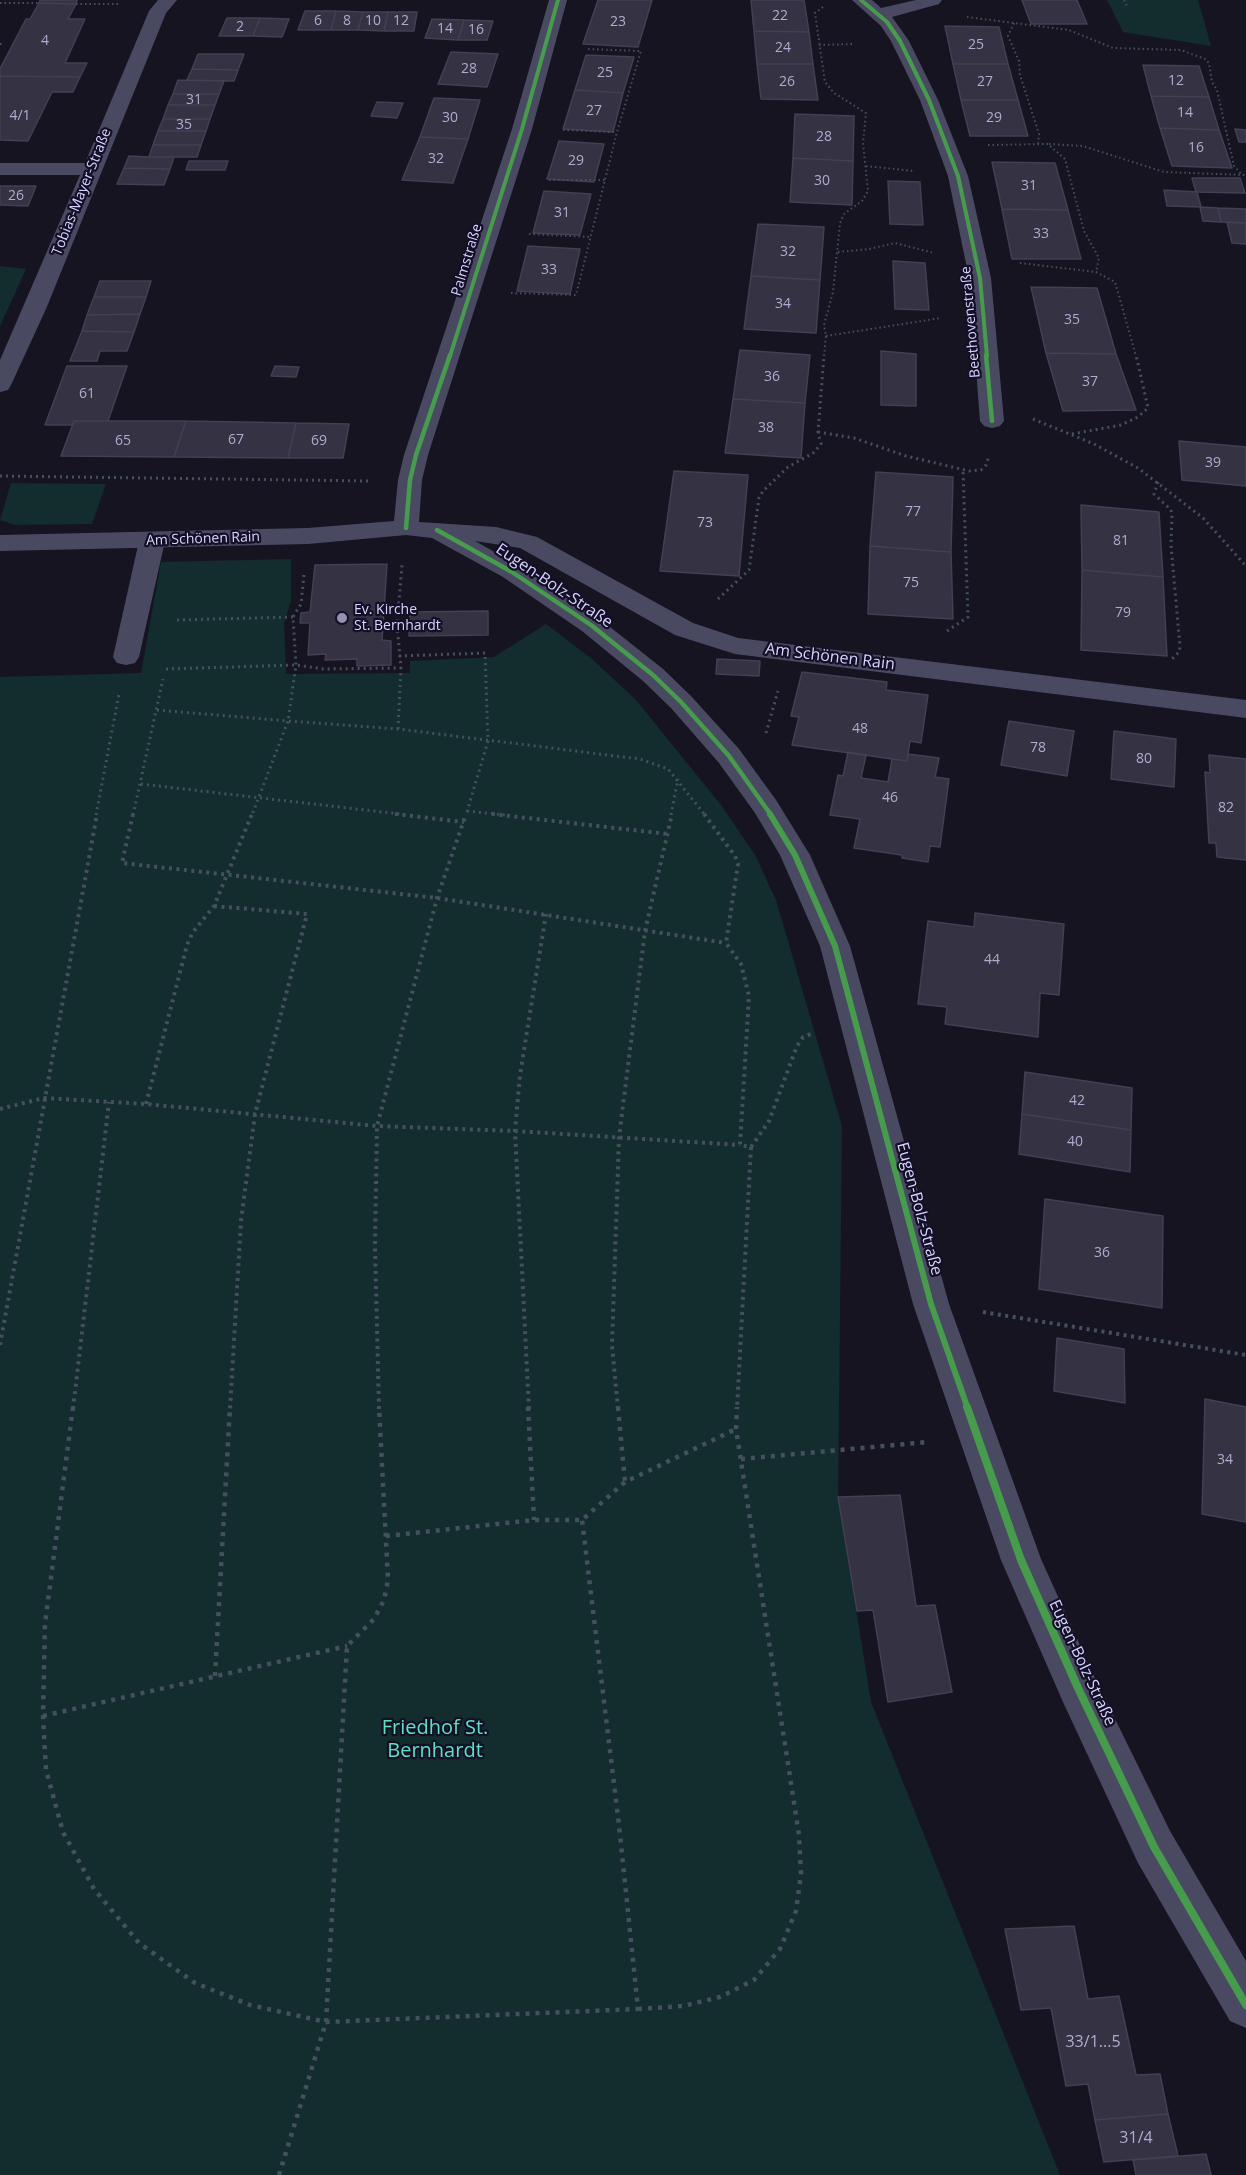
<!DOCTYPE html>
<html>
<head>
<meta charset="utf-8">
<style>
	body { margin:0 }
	canvas { display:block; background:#161421 }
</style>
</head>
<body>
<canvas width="1246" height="2175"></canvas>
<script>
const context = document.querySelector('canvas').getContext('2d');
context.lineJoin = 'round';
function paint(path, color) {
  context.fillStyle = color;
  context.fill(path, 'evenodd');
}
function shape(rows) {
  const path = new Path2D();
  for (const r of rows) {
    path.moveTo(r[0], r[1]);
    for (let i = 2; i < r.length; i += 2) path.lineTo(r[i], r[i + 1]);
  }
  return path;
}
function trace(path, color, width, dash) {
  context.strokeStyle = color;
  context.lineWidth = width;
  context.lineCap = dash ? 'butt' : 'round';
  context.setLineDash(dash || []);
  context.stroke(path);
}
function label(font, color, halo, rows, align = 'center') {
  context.font = font + ' "Open Sans",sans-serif';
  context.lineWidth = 4.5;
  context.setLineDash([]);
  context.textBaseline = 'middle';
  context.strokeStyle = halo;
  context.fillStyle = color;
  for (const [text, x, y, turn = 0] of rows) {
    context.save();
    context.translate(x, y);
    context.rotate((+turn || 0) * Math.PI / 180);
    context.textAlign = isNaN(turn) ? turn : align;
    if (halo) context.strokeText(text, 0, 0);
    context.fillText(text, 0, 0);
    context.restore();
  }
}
paint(shape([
	[1107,0,1198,0,1211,46,1123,32],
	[0,266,26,269,0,326],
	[11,483,106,484,92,524,15,525,0,520],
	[291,559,291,601,284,623,286,674,410,673,410,661,494,657,546,624,592,659,636,700,721,805,755,855,776,900,842,1126,838,1497,871,1702,1060,2175,0,2175,0,677,141,673,161,562]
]), '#132c2d');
const building = shape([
	[40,0,77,0,76,4,39,3,40,0],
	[598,0,652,0,638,47,583,44,598,0],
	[751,0,804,0,809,32,754,31,751,0],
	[1022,0,1077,0,1087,24,1031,24,1022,0],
	[39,3,76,4,68,19,85,19,65,63,87,63,80,77,0,76,0,69,26,19,30,19,39,3],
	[305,11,336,11,331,30,298,30,305,11],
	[336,11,363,12,358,30,331,30,336,11],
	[363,12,388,12,384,31,358,30,363,12],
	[388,12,417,12,414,31,384,31,388,12],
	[227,18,260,18,253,36,219,36,227,18],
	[260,18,289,19,282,37,253,36,260,18],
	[432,19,464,20,458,40,425,38,432,19],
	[464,20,493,21,487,40,458,40,464,20],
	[945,26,999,27,1008,64,953,64,945,26],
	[754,31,809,32,813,64,757,64,754,31],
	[451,52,498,54,487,87,438,84,451,52],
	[198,54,244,54,238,70,192,69,198,54],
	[586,55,634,57,623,93,575,90,586,55],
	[757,64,813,64,818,100,761,99,757,64],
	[953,64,1008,64,1018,100,961,100,953,64],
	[1143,65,1199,66,1209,97,1151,96,1143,65],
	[192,69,238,70,234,81,187,80,192,69],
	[0,76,80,77,73,92,52,92,28,141,0,140,0,76],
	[178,80,224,81,219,94,173,94,178,80],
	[575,90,623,93,613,132,563,129,575,90],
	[173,94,219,94,215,105,168,105,173,94],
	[1151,96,1209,97,1219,130,1160,128,1151,96],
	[434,98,480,100,468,139,420,137,434,98],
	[961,100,1018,100,1028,136,970,136,961,100],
	[377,102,403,103,397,118,371,116,377,102],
	[168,105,215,105,210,119,163,119,168,105],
	[795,114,854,116,853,161,793,158,795,114],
	[163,119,210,119,206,131,158,131,163,119],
	[1160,128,1219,130,1232,168,1172,166,1160,128],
	[1235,129,1246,130,1246,142,1239,142,1235,129],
	[158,131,206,131,201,145,153,145,158,131],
	[420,137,468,139,453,183,402,180,420,137],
	[559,141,604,144,594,182,547,179,559,141],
	[153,145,201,145,197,157,149,157,153,145],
	[129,156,149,157,174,157,170,169,124,168,129,156],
	[793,158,853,161,852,205,790,202,793,158],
	[189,161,228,161,225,170,186,170,189,161],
	[992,162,1055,163,1068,210,1002,209,992,162],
	[124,168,170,169,164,185,117,184,124,168],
	[1192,178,1240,178,1245,193,1196,192,1192,178],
	[888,181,920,182,923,225,890,224,888,181],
	[0,186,36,186,28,206,0,205,0,186],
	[1164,190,1197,192,1201,207,1167,206,1164,190],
	[544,191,591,194,580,235,533,233,544,191],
	[1200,207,1218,208,1221,222,1203,221,1200,207],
	[1218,208,1246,209,1246,223,1221,222,1218,208],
	[1002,209,1068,210,1081,259,1012,259,1002,209],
	[1227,222,1246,223,1246,244,1232,243,1227,222],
	[758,224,824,227,820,280,751,276,758,224],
	[528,246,580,249,570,294,517,291,528,246],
	[893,261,925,263,929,310,895,309,893,261],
	[751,276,820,280,816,333,744,329,751,276],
	[100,281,151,281,146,297,94,297,100,281],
	[1031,287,1097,288,1116,354,1046,353,1031,287],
	[94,297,146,297,140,314,87,315,94,297],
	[140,314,134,332,82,331,87,315,140,314],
	[82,331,134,332,127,351,100,351,97,361,70,361,82,331],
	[740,350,810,355,805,403,733,399,740,350],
	[881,351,916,354,916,406,881,405,881,351],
	[1046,353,1116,354,1136,410,1063,411,1046,353],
	[67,366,127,366,108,421,74,421,73,425,45,425,67,366],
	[275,366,299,367,296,377,271,376,275,366],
	[733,399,805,403,801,458,725,453,733,399],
	[74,421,186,421,174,457,61,456,74,421],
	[186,421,296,423,288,458,174,457,186,421],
	[296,423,349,424,343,458,288,458,296,423],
	[1179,441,1246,447,1246,486,1182,480,1179,441],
	[674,471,748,475,739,576,660,571,674,471],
	[876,472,953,477,951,552,870,546,876,472],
	[1081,505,1159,512,1163,577,1082,570,1081,505],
	[870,546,951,552,953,619,868,614,870,546],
	[387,564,382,640,391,641,391,665,357,666,357,659,325,660,326,654,308,655,310,623,300,623,301,613,310,612,315,565,387,564],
	[1082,570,1163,577,1167,656,1081,650,1082,570],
	[488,611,488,635,409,636,410,612,488,611],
	[717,659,760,661,759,676,716,674,717,659],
	[802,672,887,682,886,690,928,695,921,743,910,741,907,761,792,745,799,717,791,716,802,672],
	[1009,721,1074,731,1067,776,1001,765,1009,721],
	[1114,731,1176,739,1174,787,1111,779,1114,731],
	[848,752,866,755,861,778,888,782,892,759,907,761,908,754,939,758,935,777,949,779,940,847,930,846,928,862,902,858,902,855,854,848,860,819,830,815,838,775,843,776,848,752],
	[1209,755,1246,759,1246,860,1217,857,1216,843,1209,843,1205,772,1210,773,1209,755],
	[975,913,1064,924,1059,995,1040,993,1038,1037,945,1024,947,1007,918,1004,928,921,974,927,975,913],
	[1025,1072,1132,1088,1131,1130,1022,1114,1025,1072],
	[1022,1114,1131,1130,1130,1172,1019,1154,1022,1114],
	[1045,1199,1163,1216,1162,1308,1039,1289,1045,1199],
	[1057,1338,1124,1349,1125,1403,1054,1391,1057,1338],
	[1205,1399,1246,1407,1246,1522,1202,1514,1205,1399],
	[900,1495,916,1606,935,1605,952,1692,888,1702,873,1610,857,1611,838,1497,900,1495],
	[1074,1926,1088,1999,1119,1996,1136,2075,1160,2074,1168,2114,1095,2120,1088,2084,1066,2086,1051,2008,1021,2010,1005,1929,1074,1926],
	[1168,2114,1178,2156,1104,2162,1095,2120,1168,2114],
	[1206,2154,1211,2175,1136,2175,1133,2160,1206,2154]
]);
paint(building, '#343243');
trace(building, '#433f54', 1.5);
trace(shape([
	[1124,0,1128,8],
	[0,3,39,3],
	[76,4,120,4],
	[823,7,815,13,825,82,834,93,866,113,863,143,868,191,862,201,844,214,840,223,833,292,824,325,826,336,824,356],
	[967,17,1069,30,1113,48,1181,50,1205,59,1209,63,1212,82,1217,90,1234,166,1242,175],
	[1014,23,1008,36,1019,61,1020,75,1039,134,1038,144],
	[0,44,4,44],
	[819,45,854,44],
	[563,130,617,132],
	[1049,144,1083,146,1164,172,1246,175],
	[988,145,1048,144,1065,159,1084,231,1099,258,1096,272],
	[866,166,913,171],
	[549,180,605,180],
	[529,234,591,237],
	[838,252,869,249,895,243,934,253],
	[1020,263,1096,272,1115,282,1136,356],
	[511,293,576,295,617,132,641,51,586,49],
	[826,336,941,318]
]), '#44505f', 2, [1.5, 3]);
trace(shape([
	[1033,419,1094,444,1138,468,1203,518,1246,566],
	[818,432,854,438,906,456,969,471,981,470,986,465,989,456],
	[1072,434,1121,425,1138,417,1148,408,1136,355],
	[0,476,368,481],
	[1158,482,1154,494,1171,510,1172,514,1171,545,1180,647,1179,652,1171,660],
	[304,575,301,604,293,617,296,665,288,721,398,729,640,759,668,769,705,815],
	[718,599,749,570,759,498,763,491,788,467,813,453,821,444,818,432,824,355],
	[177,620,293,617],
	[947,631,968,617,963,470],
	[399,656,485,653,488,741,466,815],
	[166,669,296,665,324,669,401,668],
	[157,710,288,721,252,815],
	[398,729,401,668,397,625,402,565],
	[766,733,778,691],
	[141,784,408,815],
	[467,811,505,815],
	[96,815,119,694],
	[133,815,163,679],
	[671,815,678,779]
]), '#44505f', 3, [2, 4]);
trace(shape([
	[133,814,122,863,437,898,726,943],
	[395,814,464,822],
	[492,814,668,834],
	[704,814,735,856,738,864,726,943,741,964,749,996,740,1145,751,1147,737,1409],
	[214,906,307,914,255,1114,241,1221,230,1409],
	[146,1104,187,945,193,932,214,906,252,814],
	[0,1109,44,1098,146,1104,377,1126,515,1131,740,1145],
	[751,1147,769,1121,797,1046,803,1037,811,1034],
	[983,1312,1246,1355],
	[0,1345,97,814],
	[73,1409,109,1102],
	[379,1409,375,1247,377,1126,437,898,466,814],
	[529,1409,515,1131,520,1075,546,914],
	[618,1409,612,1345,619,1137,645,931,672,814]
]), '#44505f', 4, [3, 4.5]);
trace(shape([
	[73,1407,45,1624,43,1716,46,1770,63,1832,94,1889,139,1943,195,1983,250,2005,326,2022,638,2009,619,1825,582,1520],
	[528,1407,534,1520],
	[618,1407,625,1482],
	[741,1459,928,1442],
	[386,1536,534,1520,582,1520,625,1482,736,1429],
	[215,1676,230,1407],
	[43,1716,347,1646],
	[638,2009,683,2006,720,1997,754,1980,780,1949,796,1911,801,1874,799,1835,736,1429,737,1407],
	[279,2175,326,2022,347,1646,374,1619,384,1600,388,1580,379,1407]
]), '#44505f', 4.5, [4, 6]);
paint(shape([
	[152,533,161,536,165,541,139,657,135,663,126,665,117,663,113,657,139,541,143,536,152,533]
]), '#4a4962');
paint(shape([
	[158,0,177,0,166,13,46,309,11,385,8,390,0,392,0,360,80,175,0,175,0,163,85,163,149,11,158,0],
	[549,0,567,0,532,129,428,455,422,480,419,522,496,527,537,537,693,623,738,638,1246,700,1246,718,735,654,675,635,520,548,475,541,521,567,600,619,663,669,691,696,739,749,776,800,810,855,850,946,949,1304,1041,1559,1093,1674,1170,1831,1246,1961,1246,2028,1230,2021,1138,1863,1063,1702,1001,1560,913,1304,820,946,780,855,755,813,719,763,671,708,643,681,582,631,503,577,432,538,406,535,308,544,0,551,0,535,308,528,394,521,398,480,404,455,512,129,549,0],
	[852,0,872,0,881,8,916,0,942,0,939,4,892,17,909,41,938,100,968,176,991,278,1004,421,1000,426,992,428,984,426,980,421,969,278,948,176,920,100,891,41,881,26,852,0]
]), '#4a4962');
trace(shape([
	[861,0,887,22,900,41,929,100,958,176,980,278,987,356],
	[450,356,522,129,558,0]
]), '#469c4c', 4);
trace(shape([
	[986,355,992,421],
	[406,528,410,480,416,455,450,355],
	[437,530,512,572,591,625,653,675,681,702,729,756,771,815]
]), '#469c4c', 4.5);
trace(shape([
	[770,814,795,855,835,946,931,1304,968,1409]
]), '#469c4c', 6);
trace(shape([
	[967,1407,1021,1560,1078,1688,1154,1847,1246,2005]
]), '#469c4c', 8);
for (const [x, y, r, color] of [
	[342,618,6,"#9591b1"]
]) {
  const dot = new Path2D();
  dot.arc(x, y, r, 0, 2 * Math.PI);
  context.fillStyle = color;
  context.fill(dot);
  trace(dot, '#130f26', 2);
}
label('14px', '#b0acd0', null, [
	["22",780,16],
	["6",318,21],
	["8",347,21],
	["10",373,21],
	["12",401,21],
	["23",618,22],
	["2",240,27],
	["14",445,29],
	["16",476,30],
	["4",45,41],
	["25",976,45],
	["24",783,48],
	["28",469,69],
	["25",605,73],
	["12",1176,81],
	["26",787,82],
	["27",985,82],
	["31",194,100],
	["27",594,111],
	["14",1185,113],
	["4/1",20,116],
	["30",450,118],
	["29",994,118],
	["35",184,125],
	["28",824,137],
	["16",1196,148],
	["32",436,159],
	["29",576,161],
	["30",822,181],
	["31",1029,186],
	["26",16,196],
	["31",562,213],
	["33",1041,234],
	["32",788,252],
	["33",549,270],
	["34",783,304],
	["35",1072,320],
	["36",772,377],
	["37",1090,382],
	["61",87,394],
	["38",766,428],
	["67",236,440],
	["65",123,441],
	["69",319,441],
	["39",1213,463],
	["77",913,512],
	["73",705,523],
	["81",1121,541],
	["75",911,583],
	["79",1123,613],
	["48",860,729],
	["78",1038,748],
	["80",1144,759],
	["46",890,798],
	["82",1226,808],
	["44",992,960],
	["42",1077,1101],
	["40",1075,1142],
	["36",1102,1253],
	["34",1225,1460]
]);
label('14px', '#d9d4ff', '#130f26', [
	["Tobias-Mayer-Straße",82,192,-68],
	["Palmstraße",467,260,-73],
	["Beethovenstraße",971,322,-95],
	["Am Schönen Rain",203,539,-2]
]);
label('14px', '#d9d4ff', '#130f26', [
	["Ev. Kirche",354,610],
	["St. Bernhardt",354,626]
], 'left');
label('16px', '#d9d4ff', '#130f26', [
	["Eugen-Bolz-Straße",554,586,34],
	["Am Schönen Rain",830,657,7],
	["Eugen-Bolz-Straße",919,1209,75],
	["Eugen-Bolz-Straße",1082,1663,65]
]);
label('16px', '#b0acd0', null, [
	["33/1...5",1093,2042],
	["31/4",1136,2138]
]);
label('20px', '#5fe0c0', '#130f26', [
	["Friedhof St.",435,1728],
	["Bernhardt",435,1751]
]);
</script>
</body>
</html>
